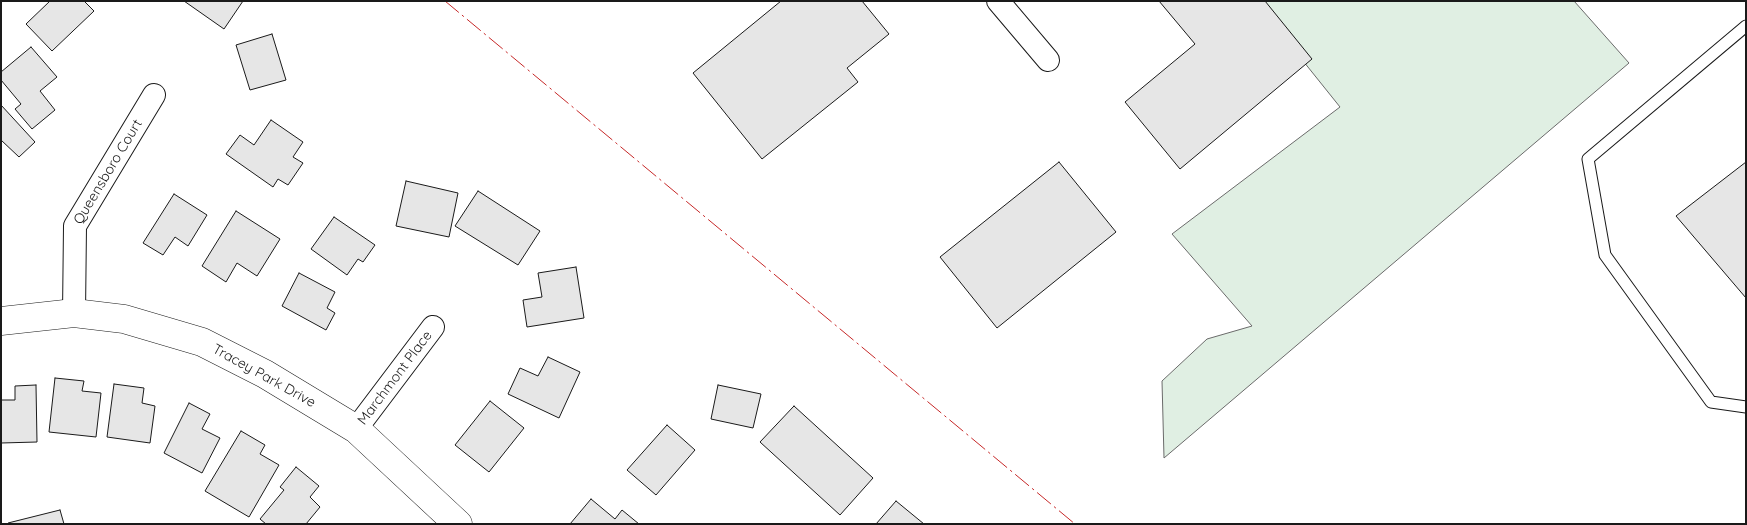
<!DOCTYPE html>
<html>
<head>
<meta charset="utf-8">
<style>
	body { margin:0 }
	#map { position:relative; width:1747px; height:525px; overflow:hidden; background:#fff; font-family:Quicksand,sans-serif }
	canvas { display:block }
	.frame { position:absolute; inset:0; border:2px solid #1a1a1a; pointer-events:none }
</style>
</head>
<body>
<div id="map">
<canvas width="1747" height="525"></canvas>
<div class="frame"></div>
</div>
<script>
const context = document.querySelector('canvas').getContext('2d');
context.lineJoin = 'round';
function paint(path, color) {
  context.fillStyle = color;
  context.fill(path, 'evenodd');
}
function shape(rows) {
  const path = new Path2D();
  for (const r of rows) {
    path.moveTo(r[0], r[1]);
    for (let i = 2; i < r.length; i += 2) path.lineTo(r[i], r[i + 1]);
  }
  return path;
}
function trace(path, color, width, dash) {
  context.strokeStyle = color;
  context.lineWidth = width;
  context.lineCap = dash ? 'butt' : 'round';
  context.setLineDash(dash || []);
  context.stroke(path);
}
function label(font, color, halo, rows, align = 'center') {
  context.font = font + ' Quicksand,sans-serif';
  context.lineWidth = 4;
  context.setLineDash([]);
  context.textBaseline = 'middle';
  context.strokeStyle = halo;
  context.fillStyle = color;
  for (const [text, x, y, turn = 0] of rows) {
    context.save();
    context.translate(x, y);
    context.rotate((+turn || 0) * Math.PI / 180);
    context.textAlign = isNaN(turn) ? turn : align;
    if (halo) context.strokeText(text, 0, 0);
    context.fillText(text, 0, 0);
    context.restore();
  }
}
const green = shape([
	[1255,1,1574,1,1629,63,1164,458,1162,381,1207,339,1252,326,1172,234,1340,107,1255,1]
]);
paint(green, '#e0efe3');
trace(green, '#6a6a6a', 1);
const building = shape([
	[50,1,84,1,94,11,52,51,26,24,50,1],
	[184,1,243,1,224,29,184,1],
	[781,1,862,1,889,34,847,68,858,82,762,159,693,73,781,1],
	[1159,1,1265,1,1312,59,1180,169,1125,102,1195,44,1159,1],
	[272,34,286,80,250,90,236,45,272,34],
	[31,47,57,77,40,91,55,110,32,129,15,109,21,104,1,80,1,72,31,47],
	[1,105,35,142,19,157,1,140,1,105],
	[271,120,303,142,293,157,303,163,288,185,278,179,273,187,226,154,240,135,254,145,271,120],
	[1059,162,1116,232,997,328,940,257,1059,162],
	[1746,162,1746,298,1676,216,1746,162],
	[406,181,458,193,449,237,396,226,406,181],
	[478,191,540,231,518,265,455,226,478,191],
	[174,194,207,215,188,246,175,237,163,255,143,243,174,194],
	[236,211,280,239,257,276,237,263,226,282,202,266,236,211],
	[334,217,375,245,363,262,358,259,347,275,311,249,334,217],
	[576,267,584,318,527,327,523,300,542,297,538,273,576,267],
	[299,273,335,292,327,308,335,313,326,330,282,306,299,273],
	[548,357,580,372,559,418,508,394,520,368,538,376,548,357],
	[55,378,84,381,82,391,101,393,96,437,49,432,55,378],
	[114,384,144,388,142,403,155,406,150,443,107,437,114,384],
	[36,385,37,442,1,443,1,400,15,400,15,386,36,385],
	[718,385,761,394,753,428,711,419,718,385],
	[490,401,524,428,489,472,455,445,490,401],
	[189,403,210,414,202,429,220,438,202,473,164,453,189,403],
	[794,406,873,478,840,515,760,442,794,406],
	[667,425,695,450,656,495,627,470,667,425],
	[241,431,265,445,260,454,279,465,249,517,205,491,241,431],
	[296,467,319,486,310,497,320,507,306,524,266,524,260,519,284,490,280,487,296,467],
	[591,499,615,519,622,510,639,524,570,524,591,499],
	[896,501,924,524,876,524,896,501],
	[60,510,64,524,8,524,8,523,60,510]
]);
paint(building, '#e6e6e6');
trace(building, '#1a1a1a', 1);
const lane = shape([
	[1746,26,1588,159,1605,255,1711,402,1746,407]
]);
const street = shape([
	[998,1,1048,60],
	[74,313,75,226,154,95],
	[356,429,433,327]
]);
const secondary = shape([
	[1,321,74,313,124,319,202,342,265,374,356,429,458,524]
]);
trace(lane, '#1a1a1a', 13);
trace(street, '#1a1a1a', 24);
trace(secondary, '#1a1a1a', 29);
trace(lane, '#fff', 11);
trace(street, '#fff', 22);
trace(secondary, '#fff', 28);
trace(shape([
	[445,1,1075,524]
]), '#c62828', 1, [18, 4, 2.5, 4]);
label('14px', '#1a1a1a', '#fff', [
	["Queensboro Court",108,172,-59],
	["Tracey Park Drive",264,376,29],
	["Marchmont Place",395,378,-53]
]);
</script>
</body>
</html>
